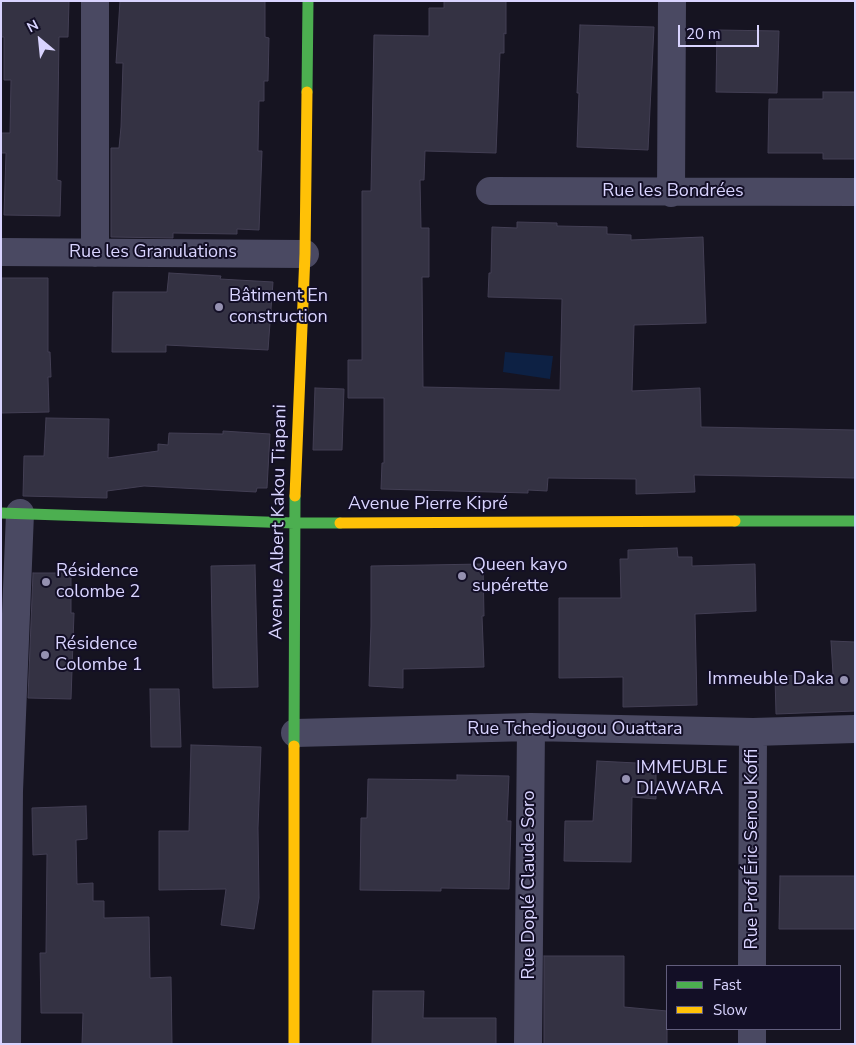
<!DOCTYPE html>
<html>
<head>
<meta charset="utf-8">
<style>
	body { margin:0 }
	#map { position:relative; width:856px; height:1045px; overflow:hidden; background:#161421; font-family:"Nunito Sans",sans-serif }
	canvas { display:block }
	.frame { position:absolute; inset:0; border:2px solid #d9d4ff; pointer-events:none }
	.legend { position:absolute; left:666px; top:965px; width:175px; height:65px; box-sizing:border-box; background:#130f26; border:1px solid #625e7d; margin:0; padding:6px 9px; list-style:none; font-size:15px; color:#d9d4ff }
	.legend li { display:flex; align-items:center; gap:10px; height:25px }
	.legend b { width:25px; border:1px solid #625e7d }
	.north { position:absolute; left:15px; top:15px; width:50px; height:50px; -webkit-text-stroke:4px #130f26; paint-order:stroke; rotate:332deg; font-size:14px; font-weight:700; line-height:20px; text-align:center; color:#d9d4ff }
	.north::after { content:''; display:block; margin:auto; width:18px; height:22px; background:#d9d4ff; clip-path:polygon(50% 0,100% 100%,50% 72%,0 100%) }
	.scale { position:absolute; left:678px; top:25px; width:81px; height:22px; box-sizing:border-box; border:2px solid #d9d4ff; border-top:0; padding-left:6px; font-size:15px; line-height:18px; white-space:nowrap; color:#d9d4ff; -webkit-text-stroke:4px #130f26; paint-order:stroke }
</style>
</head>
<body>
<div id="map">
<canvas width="856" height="1045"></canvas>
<div class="frame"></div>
<ul class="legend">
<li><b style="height:6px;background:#4caf50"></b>Fast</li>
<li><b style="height:6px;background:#ffc107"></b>Slow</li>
</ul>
<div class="north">N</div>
<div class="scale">20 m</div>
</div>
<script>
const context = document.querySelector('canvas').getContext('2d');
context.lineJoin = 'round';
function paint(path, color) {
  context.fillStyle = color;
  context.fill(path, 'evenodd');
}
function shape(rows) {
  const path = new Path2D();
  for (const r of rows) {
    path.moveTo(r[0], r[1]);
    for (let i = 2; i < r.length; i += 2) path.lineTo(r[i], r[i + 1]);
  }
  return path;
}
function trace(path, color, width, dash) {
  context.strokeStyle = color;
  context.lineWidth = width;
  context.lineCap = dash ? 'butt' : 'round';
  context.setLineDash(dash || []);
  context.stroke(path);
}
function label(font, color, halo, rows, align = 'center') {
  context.font = font + ' "Nunito Sans",sans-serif';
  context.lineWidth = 4;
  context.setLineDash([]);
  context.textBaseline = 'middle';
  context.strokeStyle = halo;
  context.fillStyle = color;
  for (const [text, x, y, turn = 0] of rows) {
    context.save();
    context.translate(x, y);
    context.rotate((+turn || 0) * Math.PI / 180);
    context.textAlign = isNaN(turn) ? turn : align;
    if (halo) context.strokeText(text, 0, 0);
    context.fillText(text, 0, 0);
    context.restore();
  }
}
paint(shape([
	[505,352,553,356,550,379,503,372]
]), '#0d2144');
const building = shape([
	[1,1,69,1,68,37,59,37,57,180,61,181,60,216,4,215,6,153,1,153,1,133,10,133,11,80,4,80,4,37,1,37,1,1],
	[120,1,265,1,265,37,269,38,268,81,264,81,264,101,259,101,258,151,262,151,259,230,237,229,237,234,173,233,173,238,111,237,111,148,119,148,121,127,123,63,116,63,120,1],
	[444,1,506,1,506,34,504,33,504,53,500,53,496,153,425,151,424,180,420,180,421,228,429,228,429,277,422,277,423,387,560,390,562,299,488,297,489,273,491,273,492,227,517,228,517,222,557,223,557,226,607,227,607,234,631,235,631,240,703,237,706,323,634,325,632,391,700,388,701,427,855,430,855,478,694,475,695,492,636,494,636,479,548,478,547,491,528,490,528,493,381,489,382,463,384,463,384,398,348,398,348,360,362,360,362,191,371,191,374,35,429,36,429,8,444,8,444,1],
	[580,25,654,27,648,150,577,147,579,93,577,93,580,25],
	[717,30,779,31,777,93,716,92,717,30],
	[823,92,855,92,855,159,823,159,823,153,768,153,769,99,823,99,823,92],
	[169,273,221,276,220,279,273,282,268,350,166,345,166,352,112,352,113,292,167,292,169,273],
	[1,278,48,278,48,352,50,352,51,377,48,377,49,412,1,413,1,278],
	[315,388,344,389,342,450,313,450,315,388],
	[46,418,109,419,108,458,158,451,158,444,168,445,169,433,223,434,223,431,270,434,267,488,257,488,256,492,144,486,107,491,107,498,23,496,24,456,44,456,46,418],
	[677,548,678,557,692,557,692,566,755,564,756,611,695,614,697,705,623,707,623,677,559,678,559,598,621,598,620,559,628,559,628,550,677,548],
	[483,564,484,616,482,616,484,667,403,669,403,688,369,686,371,626,371,566,483,564],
	[255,565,258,687,213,688,211,566,255,565],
	[33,573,71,573,71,613,74,613,71,699,28,698,33,573],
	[831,641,855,642,855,711,776,714,775,676,833,674,831,641],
	[150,689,179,689,181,747,151,747,150,689],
	[191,745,261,747,258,828,259,898,254,929,221,925,226,889,159,890,159,831,189,831,191,745],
	[597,761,656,764,656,799,632,797,631,862,564,861,565,821,593,821,597,761],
	[457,775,509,776,507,821,511,821,509,889,441,888,441,891,360,890,361,818,367,818,368,779,457,780,457,775],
	[86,806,87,839,76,840,77,884,93,883,93,901,104,901,104,918,149,917,150,978,171,977,172,1044,82,1044,83,1013,41,1013,40,953,46,953,47,854,33,855,32,808,86,806],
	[780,876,855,876,855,929,779,929,780,876],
	[544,956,624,956,624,1007,667,1011,667,1044,544,1044,544,956],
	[373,991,424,991,423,1018,496,1018,496,1044,372,1044,373,991]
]);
paint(building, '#343243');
trace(building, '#433f54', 1);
trace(shape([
	[95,1,95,253],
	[490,191,855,192],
	[671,193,672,1],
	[1,252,305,254],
	[295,733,531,727,753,732,855,729],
	[752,966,753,732],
	[7,1044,9,791,20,513],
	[528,1044,531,727],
	[752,1044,752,1029]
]), '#4a4962', 28);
trace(shape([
	[307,92,308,1],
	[1,513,294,523,340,523],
	[735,521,855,521],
	[294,746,295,496]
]), '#4caf50', 11);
trace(shape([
	[295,496,305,254,307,92],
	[340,523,735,521],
	[294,746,294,1044]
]), '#ffc107', 11);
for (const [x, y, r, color] of [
	[219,307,5,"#9591b1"],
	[462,576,5,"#9591b1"],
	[46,582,5,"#9591b1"],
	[45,655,5,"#9591b1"],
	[844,680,5,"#9591b1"],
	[626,779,5,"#9591b1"]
]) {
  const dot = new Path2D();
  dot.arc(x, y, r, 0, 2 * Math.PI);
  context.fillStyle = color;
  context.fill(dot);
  trace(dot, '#130f26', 2);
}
label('18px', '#d9d4ff', '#130f26', [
	["Rue les Bondrées",673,192],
	["Rue les Granulations",153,253],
	["Avenue Pierre Kipré",428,505],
	["Avenue Albert Kakou Tiapani",279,522,-89],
	["Rue Tchedjougou Ouattara",575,730],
	["Rue Prof Éric Senou Koffi",753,849,-90],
	["Rue Doplé Claude Soro",530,885,-90]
]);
label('18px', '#d9d4ff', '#130f26', [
	["Bâtiment En",229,297],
	["construction",229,318],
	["Queen kayo",472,566],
	["supérette",472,587],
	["Résidence",56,572],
	["colombe 2",56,593],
	["Résidence",55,645],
	["Colombe 1",55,666],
	["Immeuble Daka",834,680,"right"],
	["IMMEUBLE",636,769],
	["DIAWARA",636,790]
], 'left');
</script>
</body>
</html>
